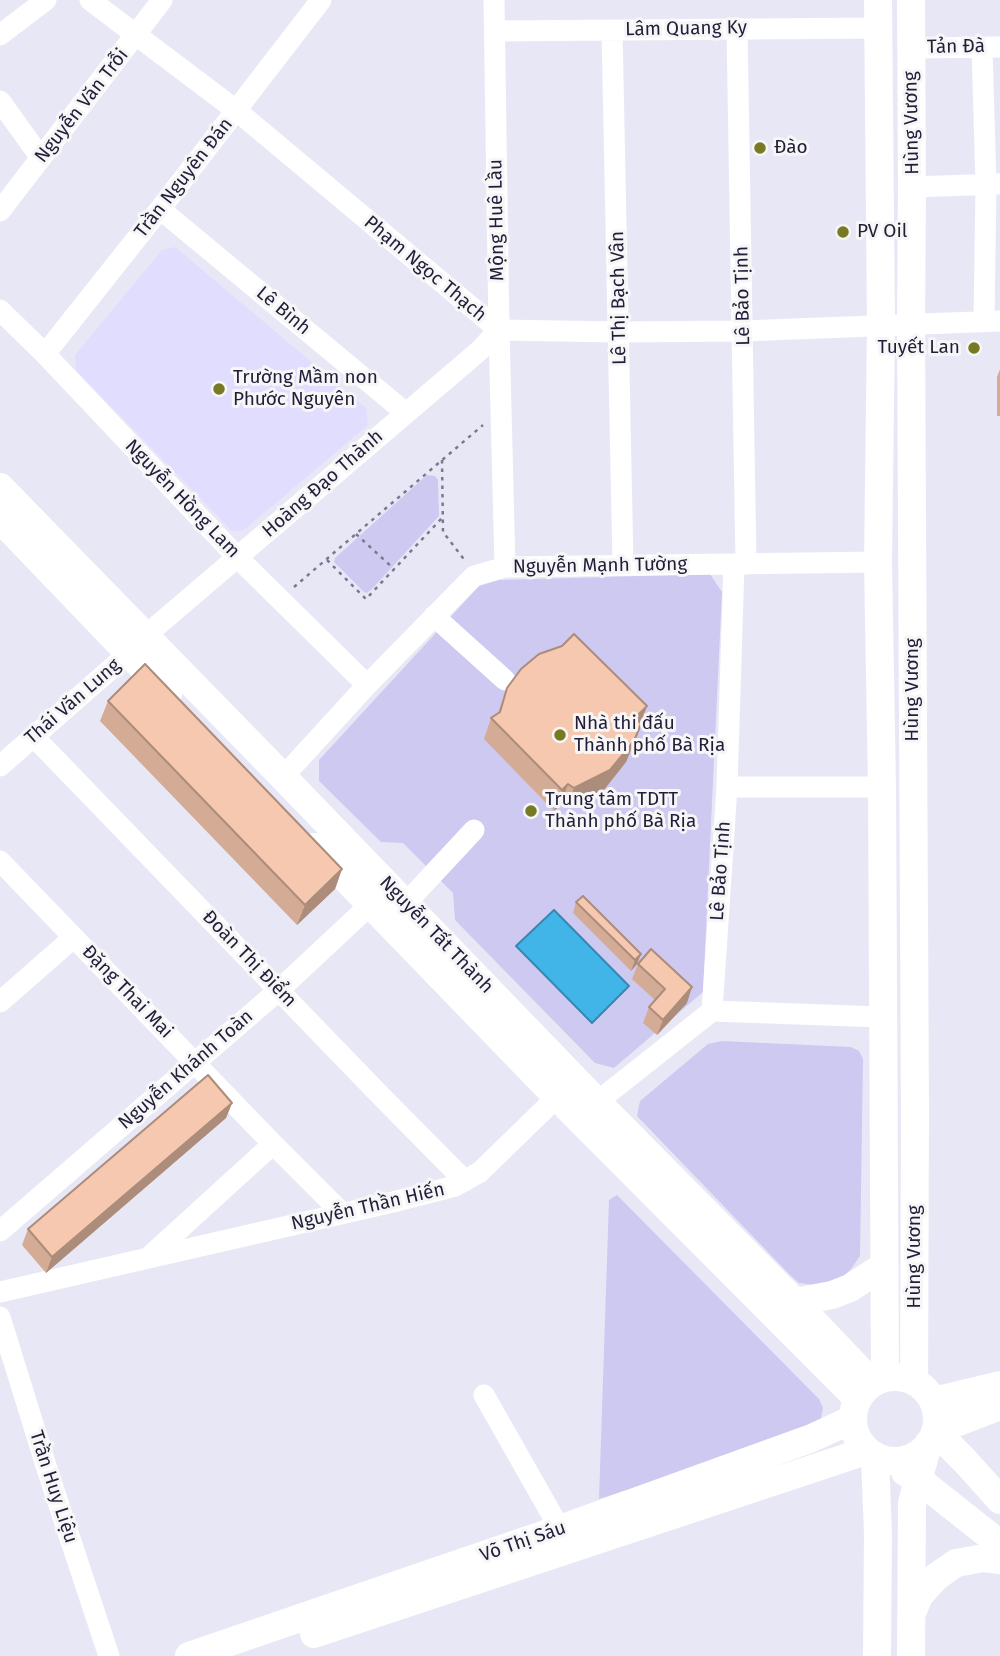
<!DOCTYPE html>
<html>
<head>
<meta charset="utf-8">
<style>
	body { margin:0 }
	canvas { display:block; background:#e8e7f6 }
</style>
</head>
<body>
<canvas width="1000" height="1656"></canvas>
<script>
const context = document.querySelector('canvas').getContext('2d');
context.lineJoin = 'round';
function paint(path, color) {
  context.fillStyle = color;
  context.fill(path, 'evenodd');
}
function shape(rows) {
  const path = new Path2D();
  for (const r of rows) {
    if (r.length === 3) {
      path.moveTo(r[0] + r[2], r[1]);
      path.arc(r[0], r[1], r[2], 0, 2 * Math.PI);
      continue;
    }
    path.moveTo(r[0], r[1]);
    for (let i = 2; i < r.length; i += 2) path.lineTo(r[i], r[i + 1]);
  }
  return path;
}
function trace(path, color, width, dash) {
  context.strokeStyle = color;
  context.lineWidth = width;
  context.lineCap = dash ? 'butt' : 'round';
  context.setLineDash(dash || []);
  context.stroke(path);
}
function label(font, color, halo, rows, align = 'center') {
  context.font = font + ' "Fira Sans",sans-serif';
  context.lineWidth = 6;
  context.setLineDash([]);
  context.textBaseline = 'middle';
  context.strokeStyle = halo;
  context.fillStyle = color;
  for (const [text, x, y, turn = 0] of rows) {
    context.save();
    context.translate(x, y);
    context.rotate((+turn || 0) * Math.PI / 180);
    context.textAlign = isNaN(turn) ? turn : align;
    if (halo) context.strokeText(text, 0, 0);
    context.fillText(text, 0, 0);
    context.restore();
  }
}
paint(shape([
	[175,247,366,408,368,425,244,530,232,531,76,370,75,355,162,250]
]), '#e1ddff');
paint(shape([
	[427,475,435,476,438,480,439,516,372,589,367,593,364,592,334,562,335,558],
	[710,574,722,592,703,992,614,1068,595,1063,455,920,453,893,403,843,381,842,319,781,319,760,479,586,499,580],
	[722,1041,851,1047,859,1051,863,1059,860,1256,851,1269,841,1279,822,1286,799,1283,790,1275,637,1116,640,1101,708,1044],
	[617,1195,819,1399,823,1408,821,1418,813,1429,599,1499,609,1200]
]), '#cec9f1');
const water = shape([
	[554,910,629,986,592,1023,516,946,554,910]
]);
paint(water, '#41b5e7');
trace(water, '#3887b3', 2);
trace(shape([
	[442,460,443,532,466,562],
	[356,534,394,569],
	[327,560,366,599,443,517],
	[294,587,483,425]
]), '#7c798f', 2.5, [3.5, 5]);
trace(shape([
	[90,0,237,111,499,330,620,332,743,331,1000,321],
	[494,0,499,330,505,567],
	[737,28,746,564],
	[612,30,623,565],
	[495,31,878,28],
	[0,35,46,0],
	[982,47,986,185,984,321],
	[911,48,1000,47],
	[0,101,41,158],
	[912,187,998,184],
	[160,209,406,413],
	[0,211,162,0],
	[0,310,45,354,238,558,367,685],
	[45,354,160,209,321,0],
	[434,616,505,680],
	[34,737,378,1093,465,1181],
	[0,766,129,653,145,636,479,351,499,330],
	[283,777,367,685,474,576,505,567,878,562],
	[727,787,882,787],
	[0,861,273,1144,342,1213],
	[406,903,474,830],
	[0,1002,73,938],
	[712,1011,727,787,734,564],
	[597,1102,712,1011,882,1017],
	[0,1231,279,990,370,905],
	[150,1256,273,1144],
	[0,1292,393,1202,455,1186,480,1172,557,1097],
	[0,1317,48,1472,109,1656],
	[484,1395,560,1529]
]), '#fff', 21);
trace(shape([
	[878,0,881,324,878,562,882,787,885,1377],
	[911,0,912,187,911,324,915,1112,914,1381],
	[0,487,283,777,597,1102,795,1302,872,1383],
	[0,519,168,694],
	[315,847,557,1097,858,1399],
	[795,1302,832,1295,850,1288,884,1266],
	[895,1419,42],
	[933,1401,1000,1385],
	[1000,1406,935,1431,965,1461,1000,1500],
	[875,1457,878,1534,877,1656],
	[905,1472,919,1480,1000,1544],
	[912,1613,919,1596,936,1577,956,1563,984,1558,1000,1560],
	[314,1634,866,1451],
	[189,1656,560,1529,812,1438,853,1419],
	[911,1656,912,1503,928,1444]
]), '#fff', 28);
paint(shape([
	[1000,369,1000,416,997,416,997,377],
	[507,688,647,706,634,744,626,762,603,791,567,808,561,804,554,811,484,739,491,718,498,713],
	[108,701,342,869,335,889,297,925,100,721],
	[576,902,641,954,637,964,631,971,573,913],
	[638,964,687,1003,657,1035,643,1023,649,1007,655,1000,632,979],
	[232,1103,226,1118,46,1273,22,1245,28,1229]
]), '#d4ac96');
paint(shape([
	[647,706,639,727,636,717],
	[641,724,626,762,603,791,567,808,574,788],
	[568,784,561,804,554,811,562,790],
	[342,869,335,889,297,925,305,905],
	[641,954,637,964,631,971,635,960],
	[692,987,687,1003,657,1035,663,1020],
	[232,1103,226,1118,46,1273,52,1257]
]), '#ac8c7a');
const building = shape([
	[574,634,647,706,636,717,641,724,634,741,610,770,574,788,568,784,562,790,491,718,500,712,507,688,521,669,539,654,562,646,574,634],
	[145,664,342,869,305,905,108,701,145,664],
	[583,896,641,954,635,960,576,902,583,896],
	[651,949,692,987,663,1020,649,1007,665,989,638,964,651,949],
	[208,1075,232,1103,52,1257,28,1229,208,1075]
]);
paint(building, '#f6c8af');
trace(building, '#ac8c7a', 2);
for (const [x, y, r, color] of [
	[760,148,7,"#787a23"],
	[843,232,7,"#787a23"],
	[974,348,7,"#787a23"],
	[219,389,7,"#787a23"],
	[560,735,7,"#787a23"],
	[531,811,7,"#787a23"]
]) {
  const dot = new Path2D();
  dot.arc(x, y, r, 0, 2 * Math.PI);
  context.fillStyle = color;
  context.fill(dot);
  trace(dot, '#f6f6f6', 2.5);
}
label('19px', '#231d3a', '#f6f6f6', [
	["Lâm Quang Ky",686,29,-1],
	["Tản Đà",956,47,-1],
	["Nguyễn Văn Trỗi",82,106,-52],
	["Hùng Vương",912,123,-91],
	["Trần Nguyên Đán",184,178,-52],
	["Mộng Huê Lầu",497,220,-91],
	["Phạm Ngọc Thạch",425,269,40],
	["Lê Bảo Tịnh",743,296,-91],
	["Lê Thị Bạch Vân",619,298,-91],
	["Lê Bình",283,311,40],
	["Hoàng Đạo Thành",323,484,-41],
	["Nguyễn Hồng Lam",182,499,46],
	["Nguyễn Mạnh Tường",600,566,-1],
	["Hùng Vương",913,690,-90],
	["Thái Văn Lung",73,702,-41],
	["Lê Bảo Tịnh",721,871,-86],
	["Nguyễn Tất Thành",436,935,46],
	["Đoàn Thị Điểm",249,959,46],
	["Đặng Thai Mai",127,992,46],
	["Nguyễn Khánh Toàn",186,1070,-41],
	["Nguyễn Thần Hiến",368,1207,-13],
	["Hùng Vương",915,1257,-90],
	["Trần Huy Liệu",53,1487,72],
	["Võ Thị Sáu",523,1542,-19]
]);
label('19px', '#231d3a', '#f6f6f6', [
	["Đào",774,148],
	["PV Oil",857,232],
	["Tuyết Lan",960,348,"right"],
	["Trường Mầm non",233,378],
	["Phước Nguyên",233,400],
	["Nhà thi đấu",574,724],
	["Thành phố Bà Rịa",574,746],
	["Trung tâm TDTT",545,800],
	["Thành phố Bà Rịa",545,822]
], 'left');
</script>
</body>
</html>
